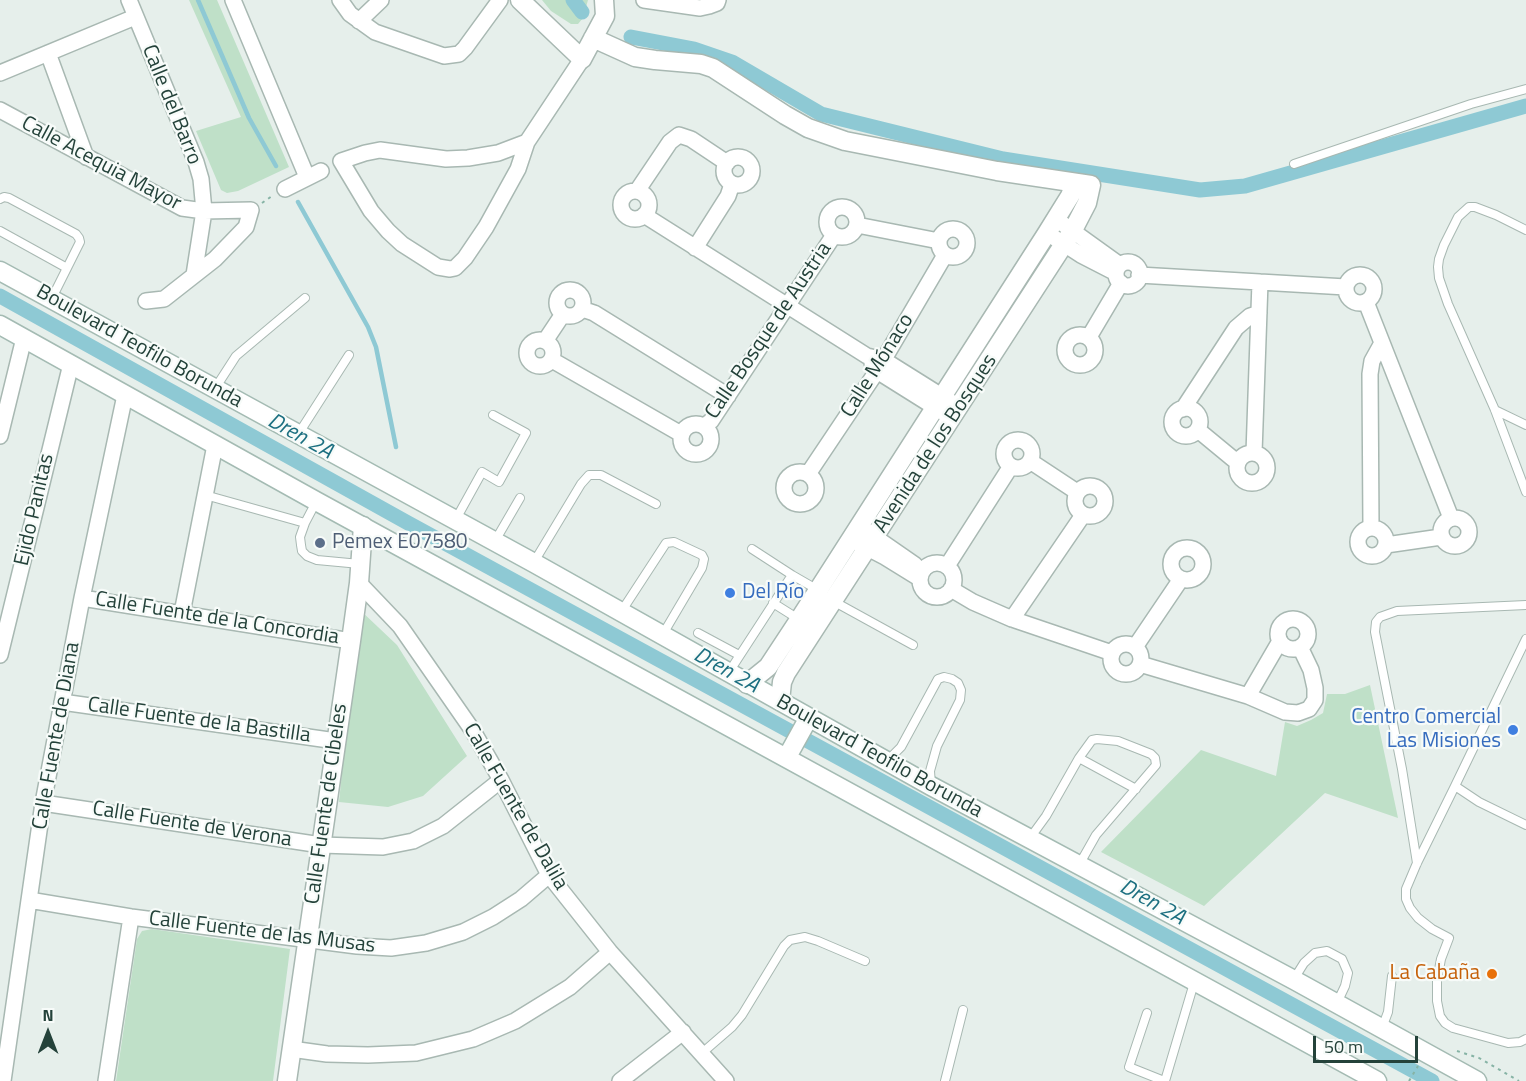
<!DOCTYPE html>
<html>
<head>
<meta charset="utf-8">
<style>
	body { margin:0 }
	#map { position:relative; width:1526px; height:1081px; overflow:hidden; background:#e6efeb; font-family:"Titillium Web",sans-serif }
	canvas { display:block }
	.north { position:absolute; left:18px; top:1003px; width:60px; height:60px; -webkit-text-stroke:4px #f7fbf9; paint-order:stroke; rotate:0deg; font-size:16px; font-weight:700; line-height:24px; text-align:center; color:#24423a }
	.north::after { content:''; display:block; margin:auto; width:21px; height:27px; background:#24423a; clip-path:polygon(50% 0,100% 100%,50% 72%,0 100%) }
	.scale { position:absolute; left:1313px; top:1036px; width:105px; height:27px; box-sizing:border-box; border:3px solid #24423a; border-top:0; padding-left:8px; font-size:18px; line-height:21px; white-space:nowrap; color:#24423a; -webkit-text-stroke:4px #f7fbf9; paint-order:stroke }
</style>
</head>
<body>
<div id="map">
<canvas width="1526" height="1081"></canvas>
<div class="north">N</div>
<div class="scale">50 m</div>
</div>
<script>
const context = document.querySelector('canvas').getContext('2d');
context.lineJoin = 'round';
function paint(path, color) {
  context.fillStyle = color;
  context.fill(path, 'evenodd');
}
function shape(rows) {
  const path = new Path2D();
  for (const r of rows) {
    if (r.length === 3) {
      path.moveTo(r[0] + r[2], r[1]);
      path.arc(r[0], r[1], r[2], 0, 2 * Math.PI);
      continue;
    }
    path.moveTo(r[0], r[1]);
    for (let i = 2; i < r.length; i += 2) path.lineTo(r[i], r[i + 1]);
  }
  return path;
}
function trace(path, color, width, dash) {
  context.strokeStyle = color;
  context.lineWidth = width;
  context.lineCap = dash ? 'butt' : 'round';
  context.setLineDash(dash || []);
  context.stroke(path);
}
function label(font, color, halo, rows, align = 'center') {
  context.font = font + ' "Titillium Web",sans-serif';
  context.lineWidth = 4.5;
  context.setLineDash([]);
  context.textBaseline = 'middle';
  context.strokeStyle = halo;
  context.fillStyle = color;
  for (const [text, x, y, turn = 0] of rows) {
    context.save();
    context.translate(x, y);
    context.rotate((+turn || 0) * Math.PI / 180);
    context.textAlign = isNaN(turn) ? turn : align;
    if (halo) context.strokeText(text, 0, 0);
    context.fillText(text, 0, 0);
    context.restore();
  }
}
paint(shape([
	[189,0,217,0,289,167,238,191,227,193,221,190,196,131,241,117],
	[542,0,588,0,583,18,578,24,571,24,551,11],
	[359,609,397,645,467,756,423,796,388,807,339,802],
	[1370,685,1398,818,1325,793,1204,906,1101,852,1201,750,1276,776,1285,722,1297,726,1311,720,1323,713,1327,694,1345,694],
	[152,929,290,949,273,1081,116,1081,137,939,142,931]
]), '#bfe0c8');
trace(shape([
	[198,0,249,118,276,166],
	[298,202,368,327,376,347,396,447]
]), '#8ec9d4', 4.5);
trace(shape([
	[573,0,582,12],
	[631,37,694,49,732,62,821,114,1003,159,1200,190,1245,186,1526,106],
	[0,296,408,523,1432,1081]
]), '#8ec9d4', 15);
const service = shape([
	[1294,164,1471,104,1526,89],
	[0,199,4,197,9,198,76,234,79,238,80,242,52,298],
	[1526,230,1496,215,1475,207,1469,207,1458,217,1444,245,1439,259,1438,267,1439,278,1448,304,1495,410,1526,492],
	[0,231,67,268],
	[216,387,236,356,305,298],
	[1495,410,1526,425],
	[299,433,349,355],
	[205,495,305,523,316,502],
	[456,519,482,472,499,482,526,433,493,415],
	[305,523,300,537,301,545,302,551,307,556,317,560,360,564],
	[495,541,520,498],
	[534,562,581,484,589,475,601,475,656,504],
	[792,575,818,590],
	[833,601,913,645],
	[773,603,800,620],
	[621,612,666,543,674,542,702,555,704,559,702,568,663,634],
	[698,633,739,655],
	[1526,639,1455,786,1479,802,1526,825],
	[729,672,792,575,752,549],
	[887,761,901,747,938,679,944,677,952,679,958,683,961,690,960,700,937,746,930,771,931,785],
	[1455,786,1417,863,1406,889,1406,899,1410,908,1418,918,1432,929,1449,938,1441,959,1437,980,1437,1001,1440,1016,1445,1023,1453,1028,1508,1043,1520,1042,1526,1039],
	[1030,838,1046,816,1079,758],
	[1417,863,1402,769,1375,632,1376,622,1380,617,1397,611,1526,605],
	[1079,865,1096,835,1156,765,1155,758,1151,754,1118,741,1097,739,1092,740,1079,758,1136,789],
	[1294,979,1304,963,1315,953,1327,951,1342,959,1348,973,1345,986,1337,1003],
	[1147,1013,1129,1067,1164,1081],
	[1382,1028,1388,1012,1392,976],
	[702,1053,732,1027,742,1015,784,946,790,940,805,937,818,941,865,961],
	[945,1081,963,1010],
	[1165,1081,1194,983]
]);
const minor = shape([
	[129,0,196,162,201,179,204,211,194,275],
	[233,0,307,177],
	[340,0,350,14,375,32,444,56,459,54,465,48,500,0],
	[644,0,700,8,709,6,717,3,718,0],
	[359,21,381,0],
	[48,53,86,157],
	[0,73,135,17],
	[0,110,182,208,204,211,251,210,246,227,215,259,164,299,146,301],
	[527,142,498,153,468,158,446,159,380,150,365,153,341,161,371,211,388,231,402,244,438,267,450,269,455,268,465,258,486,227,518,169,527,142,582,59],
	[738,171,14],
	[285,189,321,171],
	[635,205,14],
	[637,191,670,142,679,135,691,139,727,163],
	[842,222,15],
	[644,215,867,356,884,360,959,407],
	[1056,219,1120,265],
	[857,225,939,241],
	[953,243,14],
	[1047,233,1081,255,1116,273],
	[695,248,728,196,732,184],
	[1128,274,12],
	[1360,289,14],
	[1139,275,1346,287],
	[570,303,13],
	[1366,302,1451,518],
	[582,309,594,313,728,396],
	[1080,350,15],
	[1089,337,1121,283],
	[540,353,13],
	[545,341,563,314],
	[552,360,681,434],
	[872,363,877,371,952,418],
	[1186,422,14],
	[1183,409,1236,328,1250,316,1259,313],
	[696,439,15],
	[704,426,711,421,834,235],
	[1198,430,1238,463],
	[0,436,24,338],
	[1018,454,14],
	[1254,453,1260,282],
	[1252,468,15],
	[1030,461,1077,492],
	[800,488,16],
	[808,474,877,371,945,255],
	[1090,501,15],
	[1455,532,14],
	[1371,528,1370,374,1372,361,1382,343],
	[1372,542,14],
	[866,531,915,565],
	[858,543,885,557,919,578],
	[1386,545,1441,537],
	[1187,564,16],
	[937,580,17],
	[947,566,1011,466],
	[359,583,400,626,473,731,501,780,549,875,610,952,726,1081],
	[951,589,973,602,1012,619,1112,653],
	[82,598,351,641],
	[182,613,215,445],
	[1012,619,1083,515],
	[1293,634,15],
	[1126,659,15],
	[1135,647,1181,579],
	[0,655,71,364],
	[1140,664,1248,696,1285,712,1298,713,1309,709,1315,700,1315,688,1311,670,1300,647],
	[1248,696,1280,641],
	[62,702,336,741],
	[43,803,321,845,383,847,413,841,443,826,501,780],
	[29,900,131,917,357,946,391,948,426,943,463,932,493,917,521,899,549,875],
	[291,1049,327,1054,368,1055,416,1053,473,1039,515,1021,570,987,610,952],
	[3,1081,43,803,82,598,125,395],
	[106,1081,131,917],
	[620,1081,683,1032]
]);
const tertiary = shape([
	[520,0,582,59,605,16,604,0],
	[593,38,635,57,655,60,701,64,713,68,785,115,808,128,845,141,997,171,1091,185,1087,203,1073,230,786,673,782,682,780,701],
	[747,684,768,667,799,620,1047,233,1070,196,1075,183],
	[287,1081,351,641,359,583,363,526]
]);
const secondary = shape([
	[0,271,534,563,931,786,1294,980,1477,1081],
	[0,325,316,501,1377,1081],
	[787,757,808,719]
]);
trace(service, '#a8b8b2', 10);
trace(minor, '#a8b8b2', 18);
trace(tertiary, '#a8b8b2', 21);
trace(secondary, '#a4bbb3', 21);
trace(shape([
	[262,203,272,196],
	[1457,1051,1479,1058,1519,1081],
	[1409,1081,1418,1066]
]), '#86b3a5', 2, [3, 4.5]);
trace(service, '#fff', 8);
trace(minor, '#fff', 15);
trace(tertiary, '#fff', 18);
trace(secondary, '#fff', 18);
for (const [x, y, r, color] of [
	[320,543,6,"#5c6f8a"],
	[730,593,6,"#3f7fe0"],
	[1513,730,6,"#3f7fe0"],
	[1492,974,6,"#e8710a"]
]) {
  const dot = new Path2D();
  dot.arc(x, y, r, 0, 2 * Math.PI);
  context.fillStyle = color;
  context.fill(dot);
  trace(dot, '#f7fbf9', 2);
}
label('21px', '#24423a', '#f7fbf9', [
	["Calle del Barro",171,105,68],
	["Calle Acequia Mayor",101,164,28],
	["Calle Bosque de Austria",769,331,-56],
	["Boulevard Teofilo Borunda",139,347,29],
	["Calle Mónaco",878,366,-58],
	["Avenida de los Bosques",936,444,-57],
	["Ejido Panitas",35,510,-77],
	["Calle Fuente de la Concordia",217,619,9],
	["Calle Fuente de la Bastilla",199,721,8],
	["Calle Fuente de Diana",57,736,-80],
	["Boulevard Teofilo Borunda",879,757,29],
	["Calle Fuente de Cibeles",327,804,-82],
	["Calle Fuente de Dalila",515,807,60],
	["Calle Fuente de Verona",192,825,9],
	["Calle Fuente de las Musas",262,933,7]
]);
label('21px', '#4e5e75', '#f7fbf9', [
	["Pemex E07580",332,543]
], 'left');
label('21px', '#366cbe', '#f7fbf9', [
	["Del Río",742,593],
	["Centro Comercial",1501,718,"right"],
	["Las Misiones",1501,742,"right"]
], 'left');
label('21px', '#c56008', '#f7fbf9', [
	["La Cabaña",1480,974]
], 'right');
label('italic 22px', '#1c6f80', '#f7fbf9', [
	["Dren 2A",300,437,29],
	["Dren 2A",726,671,29],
	["Dren 2A",1152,903,29]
]);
</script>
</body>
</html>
